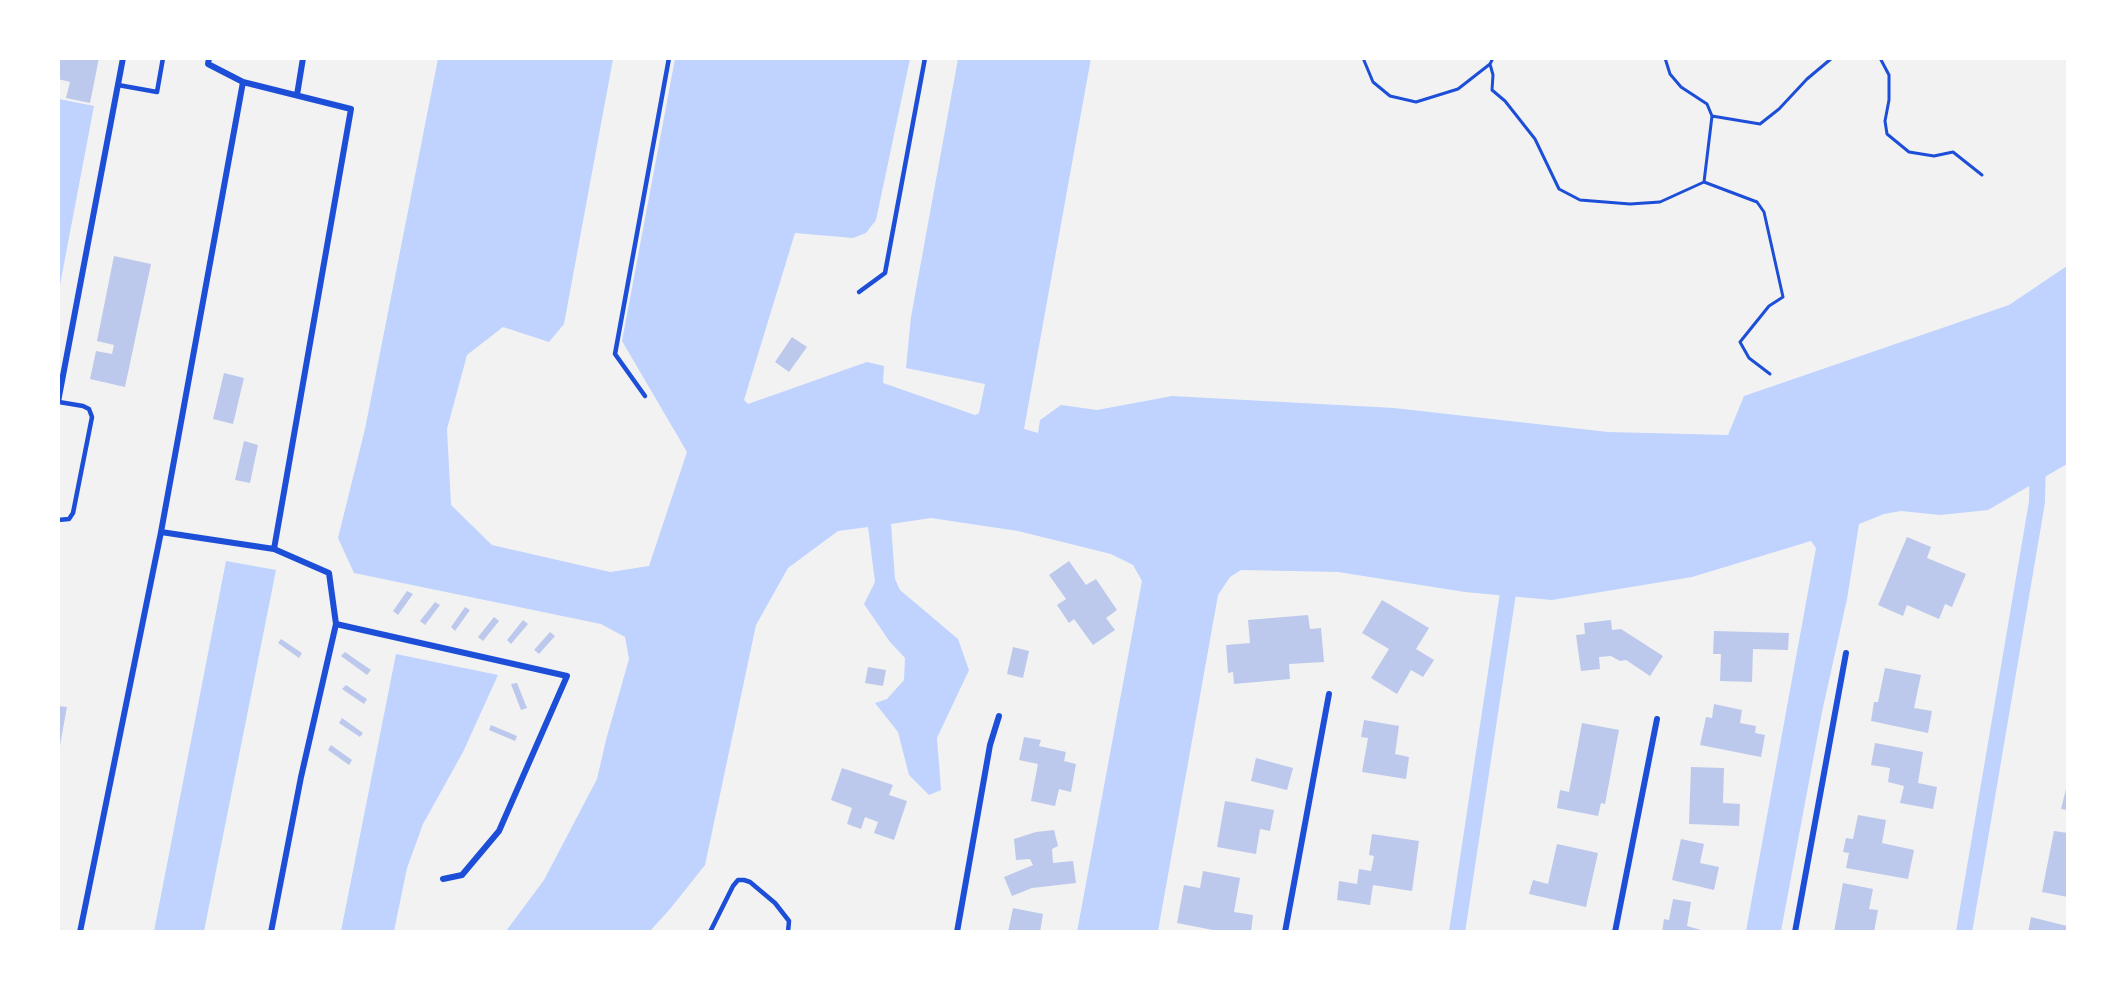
<!DOCTYPE html>
<html>
<head>
<meta charset="utf-8">
<style>
	body { margin:0 }
	#map { position:relative; width:2126px; height:990px; overflow:hidden; background:#f2f2f2; font-family:Roboto,sans-serif }
	canvas { display:block }
	.frame { position:absolute; inset:0; border:60px solid #fff; pointer-events:none }
</style>
</head>
<body>
<div id="map">
<canvas width="2126" height="990"></canvas>
<div class="frame"></div>
</div>
<script>
const context = document.querySelector('canvas').getContext('2d');
context.lineJoin = 'round';
function paint(path, color) {
  context.fillStyle = color;
  context.fill(path, 'evenodd');
}
function shape(rows) {
  const path = new Path2D();
  for (const r of rows) {
    path.moveTo(r[0], r[1]);
    for (let i = 2; i < r.length; i += 2) path.lineTo(r[i], r[i + 1]);
  }
  return path;
}
function trace(path, color, width, dash) {
  context.strokeStyle = color;
  context.lineWidth = width;
  context.lineCap = dash ? 'butt' : 'round';
  context.setLineDash(dash || []);
  context.stroke(path);
}
paint(shape([
	[438,59,613,59,564,324,549,342,503,327,467,355,447,429,451,505,492,545,610,572,649,566,687,452,622,341,675,59,910,59,876,220,866,233,853,238,795,233,744,400,748,404,867,362,884,366,883,383,975,415,979,413,985,384,906,368,911,317,958,59,1091,58,1024,429,1038,433,1040,420,1061,405,1097,410,1172,396,1394,408,1608,432,1728,435,1744,396,2009,305,2067,266,2067,464,1988,510,1940,515,1901,511,1884,514,1859,524,1847,599,1822,712,1781,931,1746,931,1816,548,1811,541,1692,577,1552,600,1465,592,1338,572,1241,570,1230,577,1218,595,1158,931,1077,932,1142,581,1133,565,1111,554,1018,531,931,518,891,524,895,579,900,590,958,639,969,670,937,738,941,790,929,795,909,775,898,732,875,703,887,699,904,680,905,658,890,642,864,604,875,582,868,527,838,531,788,568,756,625,705,865,670,909,650,931,506,931,544,880,597,779,606,740,629,659,625,637,601,624,354,573,338,538,365,429],
	[59,99,94,106,59,290,58,99],
	[226,561,276,570,204,931,154,931],
	[396,654,498,675,463,752,423,824,407,868,394,931,341,931]
]), '#bfd3fe');
trace(shape([
	[1457,932,1511,573],
	[1964,932,2037,502,2038,459]
]), '#bfd3fe', 16);
paint(shape([
	[58,58,99,58,90,103,66,98,70,82,58,79],
	[114,256,151,264,125,387,90,379,96,351,112,354,114,345,97,341],
	[792,337,807,347,789,372,775,362],
	[224,373,244,378,233,424,213,419],
	[244,441,258,445,250,483,235,480],
	[1907,537,1931,547,1927,558,1966,574,1952,607,1945,604,1939,619,1907,605,1903,616,1878,605],
	[1069,561,1086,585,1096,579,1117,610,1106,618,1115,630,1093,645,1074,619,1069,623,1057,605,1066,599,1049,575],
	[407,591,413,594,398,615,393,611],
	[1382,600,1429,628,1416,649,1434,660,1423,677,1411,670,1397,694,1371,678,1389,649,1362,633],
	[435,602,440,605,425,625,420,621],
	[465,607,470,610,455,631,451,627],
	[1308,615,1310,629,1321,628,1324,662,1289,664,1290,679,1234,684,1233,672,1228,673,1226,645,1250,643,1248,620],
	[494,617,499,621,483,641,478,637],
	[523,620,528,624,511,644,507,640],
	[1611,620,1612,630,1621,629,1663,656,1650,676,1626,660,1620,661,1611,656,1599,657,1600,669,1581,671,1576,635,1585,634,1584,623],
	[1714,631,1789,633,1788,650,1753,649,1752,682,1720,681,1721,654,1713,654],
	[550,632,555,636,539,654,534,650],
	[281,639,302,653,299,658,278,643],
	[1013,647,1029,651,1023,678,1007,674],
	[345,652,371,670,367,675,341,656],
	[868,667,886,670,883,686,865,683],
	[1885,668,1921,675,1914,708,1932,711,1928,733,1871,721,1874,702,1878,702],
	[517,683,527,708,521,710,511,684],
	[346,685,367,699,364,704,342,689],
	[1714,704,1742,710,1740,723,1756,726,1755,733,1765,735,1761,757,1700,745,1706,717,1712,718],
	[58,706,67,707,60,745,58,745],
	[342,718,363,733,360,737,339,723],
	[1364,720,1399,726,1395,754,1409,757,1406,779,1362,772,1368,738,1361,737],
	[1582,723,1619,730,1605,804,1601,803,1598,816,1557,808,1560,790,1569,792],
	[491,725,517,736,515,741,489,730],
	[1024,737,1041,740,1039,746,1066,752,1064,761,1076,764,1071,792,1059,789,1055,806,1031,801,1038,764,1019,760],
	[1875,743,1923,752,1918,783,1937,787,1933,809,1900,803,1904,786,1888,782,1890,768,1871,765],
	[331,745,352,760,349,765,328,750],
	[1256,758,1293,768,1287,790,1251,781],
	[1691,767,1724,768,1723,803,1740,804,1739,826,1689,824],
	[842,768,893,785,889,795,907,801,894,840,874,833,878,822,865,817,861,829,847,824,852,808,831,800],
	[2067,785,2068,785,2068,810,2061,809],
	[1225,801,1274,810,1270,831,1260,829,1256,854,1217,847],
	[1858,815,1886,820,1882,843,1914,850,1908,879,1846,868,1849,853,1843,852,1846,838,1853,839],
	[1054,830,1058,846,1052,849,1053,863,1073,861,1076,883,1032,888,1012,896,1004,877,1033,865,1030,859,1016,860,1014,839,1036,832],
	[2054,831,2068,833,2068,897,2042,892],
	[1372,834,1419,841,1412,891,1373,885,1370,905,1337,900,1339,881,1357,884,1359,869,1371,871,1374,856,1369,855],
	[1681,839,1704,844,1700,863,1719,867,1714,890,1672,880],
	[1557,844,1598,853,1586,907,1529,894,1533,880,1548,884],
	[1203,871,1240,878,1234,912,1253,915,1251,932,1223,932,1177,923,1184,885,1200,888],
	[1843,883,1873,889,1869,909,1878,910,1874,932,1834,932],
	[1673,899,1691,902,1687,926,1708,932,1662,932,1664,919,1669,920],
	[1013,908,1043,914,1040,932,1008,932],
	[2031,917,2067,926,2065,932,2028,932]
]), '#bdc9ec');
trace(shape([
	[1363,58,1373,82,1390,96,1416,102,1458,89,1490,64],
	[1493,58,1490,64,1493,75,1492,90,1505,101,1535,139,1559,189,1580,200,1630,204,1660,202,1704,182,1712,116,1707,104,1681,87,1670,74,1665,58],
	[1880,58,1889,75,1889,100,1885,121,1887,134,1909,152,1934,156,1953,152,1982,175],
	[1712,116,1760,124,1779,109,1807,79,1832,58],
	[1704,182,1757,202,1764,212,1783,297,1769,306,1740,342,1749,358,1770,374]
]), '#1d4ed8', 3);
trace(shape([
	[118,85,157,92,163,58],
	[859,292,885,273,925,58],
	[645,396,615,354,669,58],
	[58,520,69,519,73,513,92,417,89,409,83,406,59,402],
	[710,932,733,886,738,880,744,880,750,882,775,903,789,921,788,932]
]), '#1d4ed8', 4.5);
trace(shape([
	[209,58,208,64,243,82,351,109,274,549],
	[297,95,303,58],
	[58,402,123,58],
	[161,532,274,549,329,573,336,624,567,676,499,831,462,875,443,879],
	[80,932,161,532,243,82],
	[271,932,301,777,336,624],
	[957,932,990,745,999,716],
	[1285,932,1329,694],
	[1615,932,1657,719],
	[1795,932,1846,653]
]), '#1d4ed8', 6);
</script>
</body>
</html>
